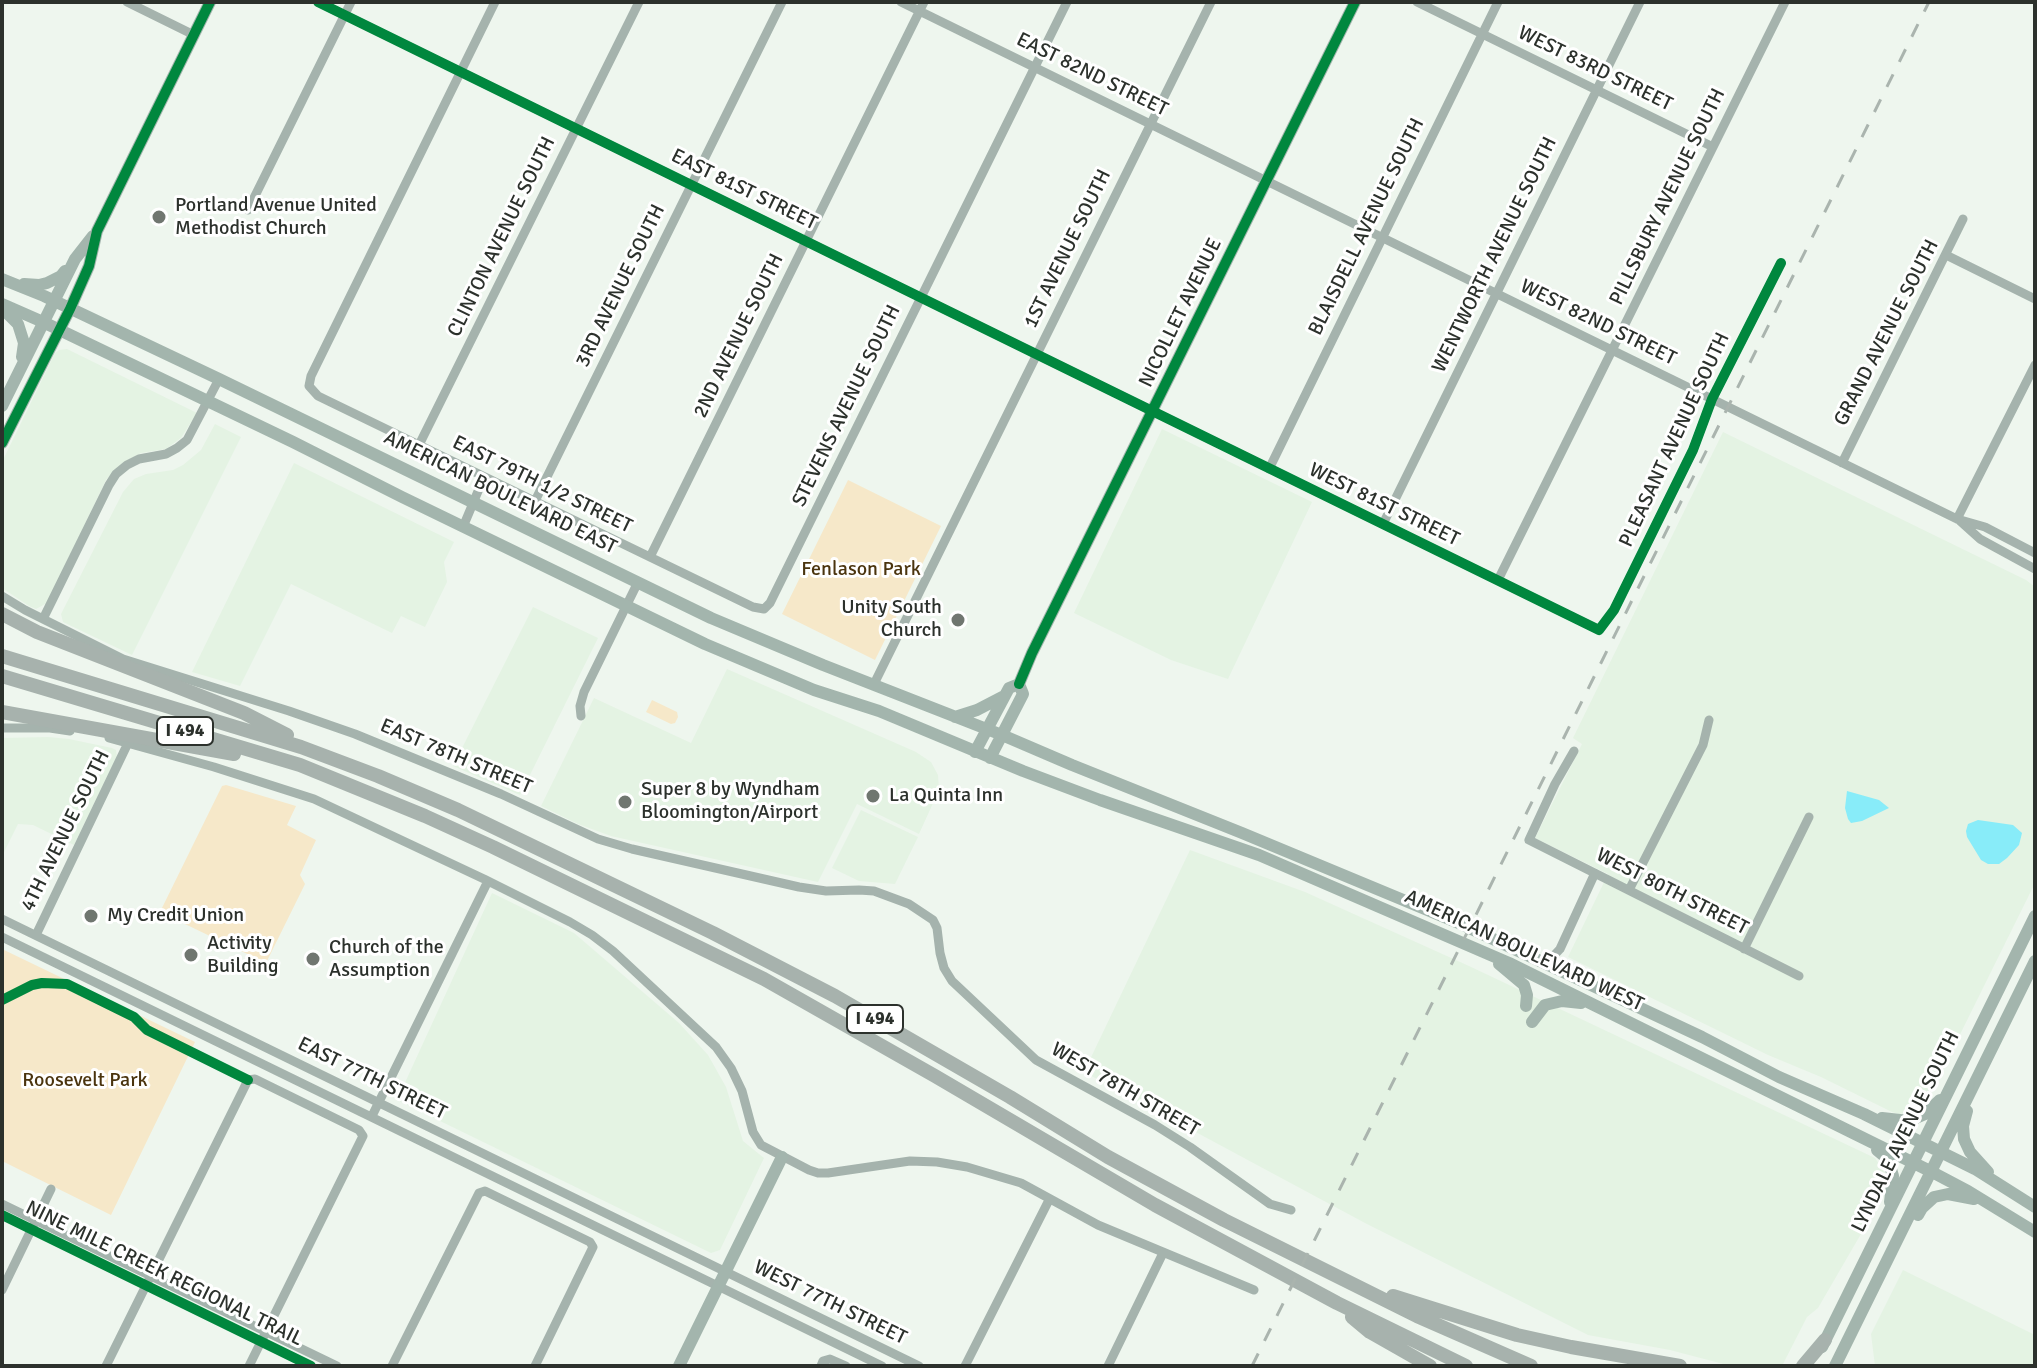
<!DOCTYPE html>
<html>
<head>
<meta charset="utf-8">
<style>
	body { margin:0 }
	#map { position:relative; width:2037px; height:1368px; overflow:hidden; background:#eef6ee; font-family:Signika,sans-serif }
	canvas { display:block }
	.frame { position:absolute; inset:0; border:4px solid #2c312c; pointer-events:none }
</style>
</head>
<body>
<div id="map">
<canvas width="2037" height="1368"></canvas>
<div class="frame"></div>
</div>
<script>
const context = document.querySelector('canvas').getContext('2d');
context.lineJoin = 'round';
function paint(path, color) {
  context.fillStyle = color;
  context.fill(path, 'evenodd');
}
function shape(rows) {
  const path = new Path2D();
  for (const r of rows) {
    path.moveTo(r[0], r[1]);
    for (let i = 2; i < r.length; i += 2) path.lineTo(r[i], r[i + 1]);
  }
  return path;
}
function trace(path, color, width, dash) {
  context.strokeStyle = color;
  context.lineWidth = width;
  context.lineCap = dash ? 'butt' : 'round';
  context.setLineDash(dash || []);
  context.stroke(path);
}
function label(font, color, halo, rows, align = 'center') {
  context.font = font + ' Signika,sans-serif';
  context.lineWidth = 6;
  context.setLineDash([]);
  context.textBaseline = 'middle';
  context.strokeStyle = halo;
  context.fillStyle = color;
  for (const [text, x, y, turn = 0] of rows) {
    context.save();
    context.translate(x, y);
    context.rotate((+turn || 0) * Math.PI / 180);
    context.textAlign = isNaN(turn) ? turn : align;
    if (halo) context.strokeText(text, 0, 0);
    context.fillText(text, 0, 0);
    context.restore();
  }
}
paint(shape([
	[67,349,197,413,181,438,166,449,141,453,121,464,114,471,106,480,47,603,36,609,29,606,2,588,2,462,55,353,59,350],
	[215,424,241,437,132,655,63,622,61,614,123,492,134,479,146,474,173,470,183,465,201,450],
	[1162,429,1312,502,1228,679,1171,660,1074,613],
	[1723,432,2026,580,2035,587,2035,883,1928,1099,1919,1109,1912,1112,1899,1114,1892,1112,1821,1077,1768,1055,1568,957,1608,874,1535,838,1582,744,1573,738],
	[294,463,454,542,444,562,447,582,425,627,401,616,392,633,291,584,240,686,192,672],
	[533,607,598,638,520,795,453,766],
	[727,669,916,752,931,762,938,775,939,790,919,834,857,804,818,882,611,836,578,824,541,806,594,698,691,743],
	[48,737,69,739,112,748,116,750,117,757,74,845,33,825,18,824,2,856,2,738],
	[861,810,918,837,895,884,859,881,832,868],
	[1190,850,1305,892,1469,966,1875,1158,1885,1173,1885,1184,1865,1227,1818,1308,1807,1317,1782,1366,1731,1366,1670,1350,1588,1335,1365,1223,1084,1072],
	[492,893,574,933,679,1023,708,1055,726,1087,743,1141,764,1158,720,1250,711,1253,397,1100],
	[1903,1270,2035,1335,2035,1366,1875,1366,1871,1334]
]), '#e4f3e3');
paint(shape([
	[848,480,941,526,875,660,782,614],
	[652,700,677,712,678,717,675,723,671,724,646,712],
	[226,785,296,806,287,825,316,840,300,875,305,884,266,963,160,912,222,786],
	[2,949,195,1042,111,1215,2,1161]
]), '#f6e8c9');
paint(shape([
	[1847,791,1879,800,1889,808,1862,821,1851,823,1848,819,1845,808],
	[1978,820,2013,825,2022,833,2019,845,2007,858,1999,864,1988,864,1981,860,1967,837,1966,831,1968,824]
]), '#88ecf9');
trace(shape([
	[127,2,194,35],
	[318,2,1599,630,1614,610,1693,450,1712,399,1781,263],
	[495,2,311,376,309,386,318,396,419,445,753,607,764,609,770,603,1067,2],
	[901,2,1957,519,1985,527,2035,553],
	[1417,2,1713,147],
	[248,210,351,2],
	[1946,255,2035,299],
	[419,445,639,2],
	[1842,463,1963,219],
	[1269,469,1498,2],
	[535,501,782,2],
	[1957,519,2035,365],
	[1960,521,1980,539,2035,569],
	[1383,524,1640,2],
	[463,527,484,477],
	[650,557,924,2],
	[1498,580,1785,2],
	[2,596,25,610,123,659,289,711,355,734,501,794,598,839,632,849,799,887,826,891,859,890,874,891,909,904,933,920,937,928,940,953,944,968,952,981,1036,1060,1155,1125,1190,1147,1270,1204,1291,1210],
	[43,619,109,485,116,474,127,465,139,459,166,454,177,448,187,440,219,379],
	[874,684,1211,2],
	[581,716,580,706,584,692,638,582],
	[2,728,50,728,70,731],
	[109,738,214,767,314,799,484,879,570,922,592,935,613,951,716,1047,731,1068,742,1091,753,1132,761,1145,809,1170,818,1173,828,1173,910,1161,937,1162,967,1167,1021,1183,1098,1225,1254,1290],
	[1574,751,1555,784,1529,840,1799,976],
	[1629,890,1703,745,1709,720],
	[2,919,919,1366],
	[36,935,128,743],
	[2,937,882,1366],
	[1744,949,1809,817],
	[1546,964,1560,949,1595,873],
	[372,1116,488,881],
	[2,1204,337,1366],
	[2,1290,51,1189],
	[106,1366,248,1080,255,1079,359,1130,363,1136,249,1366],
	[392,1366,479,1193,485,1191,590,1242,593,1247,535,1366],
	[821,1366,823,1361,830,1359,846,1366],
	[965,1366,1049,1200],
	[1108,1366,1163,1253]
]), '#a5b3ad', 9);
trace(shape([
	[2,279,44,296,219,379,711,618,823,665,1002,735,1072,765,1242,833,1461,924,1702,1037,1779,1077,1864,1114,1975,1169,2035,1207],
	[24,284,39,285,47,283,61,276,65,271],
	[2,304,43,322,293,442,402,497,705,644,814,690,879,711,1023,771,1100,800,1259,855,1509,963,1932,1172,1968,1191,2035,1232],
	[2,308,18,324,24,343,22,357],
	[2,406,75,259,93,236],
	[2,443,70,309,89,266,97,231,210,2],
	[955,717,977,710,1004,696],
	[975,752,1009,688,1019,684],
	[990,758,1023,694,1019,684,1032,653,1355,2],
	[1499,964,1524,985,1527,995,1526,1006],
	[1532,1022,1545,1005,1562,1001,1581,1003],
	[1967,1111,1963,1126,1964,1139,1970,1152,1988,1172],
	[1882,1118,1909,1121,1925,1114,1940,1100],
	[1877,1150,1888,1159,1893,1176,1890,1202],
	[1918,1215,1922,1208,1934,1197,1948,1194,1974,1199],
	[1822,1347,2035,916],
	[679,1366,782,1157],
	[1835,1366,2035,961]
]), '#a3b5ad', 12);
trace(shape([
	[2,614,37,632,244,713,287,735],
	[2,656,301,747,378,776,458,810,713,933,835,996,1010,1097,1108,1157,1224,1220,1417,1316,1531,1366],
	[2,676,300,765,425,816,493,847,764,979,935,1076,1155,1205,1337,1303,1466,1366],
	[2,712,234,754],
	[1393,1296,1517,1335,1571,1347,1680,1366],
	[1352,1317,1370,1332,1430,1366],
	[1803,1366,1825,1340]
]), '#a7b2ad', 14);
trace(shape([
	[1252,1366,1929,2]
]), '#aab4ae', 3, [14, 14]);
trace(shape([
	[318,2,1599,630,1614,610,1693,450,1712,399,1781,263],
	[2,443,70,309,89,266,97,231,210,2],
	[1019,684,1032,653,1355,2],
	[2,1000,32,985,42,983,67,984,134,1017,147,1030,248,1080],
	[2,1215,311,1366]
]), '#00873e', 10);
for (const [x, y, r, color] of [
	[159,217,8,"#707670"],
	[958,620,8,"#707670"],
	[873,796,8,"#707670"],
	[625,802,8,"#707670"],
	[91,916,8,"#707670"],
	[191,955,8,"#707670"],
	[313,959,8,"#707670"]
]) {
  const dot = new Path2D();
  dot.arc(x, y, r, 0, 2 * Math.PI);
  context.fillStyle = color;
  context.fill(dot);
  trace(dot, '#fff', 3);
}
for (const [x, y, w] of [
	[185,731,56],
	[875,1019,56]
]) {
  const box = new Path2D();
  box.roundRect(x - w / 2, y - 14, w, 28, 6);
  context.fillStyle = '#fff';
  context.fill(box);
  trace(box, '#2c312c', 2);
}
label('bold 18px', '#2c312c', null, [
	["I 494",185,731],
	["I 494",875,1019]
]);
label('20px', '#2c312c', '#fff', [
	["WEST 83RD STREET",1595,69,26],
	["EAST 82ND STREET",1092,75,26],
	["EAST 81ST STREET",744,190,26],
	["PILLSBURY AVENUE SOUTH",1668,197,-64],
	["BLAISDELL AVENUE SOUTH",1367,227,-64],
	["CLINTON AVENUE SOUTH",502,237,-64],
	["1ST AVENUE SOUTH",1068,249,-64],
	["WENTWORTH AVENUE SOUTH",1495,255,-64],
	["3RD AVENUE SOUTH",621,286,-64],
	["NICOLLET AVENUE",1181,313,-64],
	["WEST 82ND STREET",1598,323,26],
	["GRAND AVENUE SOUTH",1887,333,-63],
	["2ND AVENUE SOUTH",739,336,-64],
	["STEVENS AVENUE SOUTH",847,406,-64],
	["PLEASANT AVENUE SOUTH",1675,440,-65],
	["EAST 79TH 1/2 STREET",542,485,26],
	["AMERICAN BOULEVARD EAST",500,493,26],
	["WEST 81ST STREET",1384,505,26],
	["EAST 78TH STREET",456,757,23],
	["4TH AVENUE SOUTH",66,831,-64],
	["WEST 80TH STREET",1672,892,27],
	["AMERICAN BOULEVARD WEST",1524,951,25],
	["EAST 77TH STREET",372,1079,26],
	["WEST 78TH STREET",1125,1090,30],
	["LYNDALE AVENUE SOUTH",1906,1132,-64],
	["NINE MILE CREEK REGIONAL TRAIL",164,1274,26],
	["WEST 77TH STREET",830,1303,26]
]);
label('20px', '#2c312c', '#fff', [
	["Portland Avenue United",175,206],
	["Methodist Church",175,229],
	["Unity South",942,608,"right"],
	["Church",942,631,"right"],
	["Super 8 by Wyndham",641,790],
	["Bloomington/Airport",641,813],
	["La Quinta Inn",889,796],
	["My Credit Union",107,916],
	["Activity",207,944],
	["Building",207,967],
	["Church of the",329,948],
	["Assumption",329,971]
], 'left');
label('20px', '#4a340e', '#fff', [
	["Fenlason Park",861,570],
	["Roosevelt Park",85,1081]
]);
</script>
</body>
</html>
